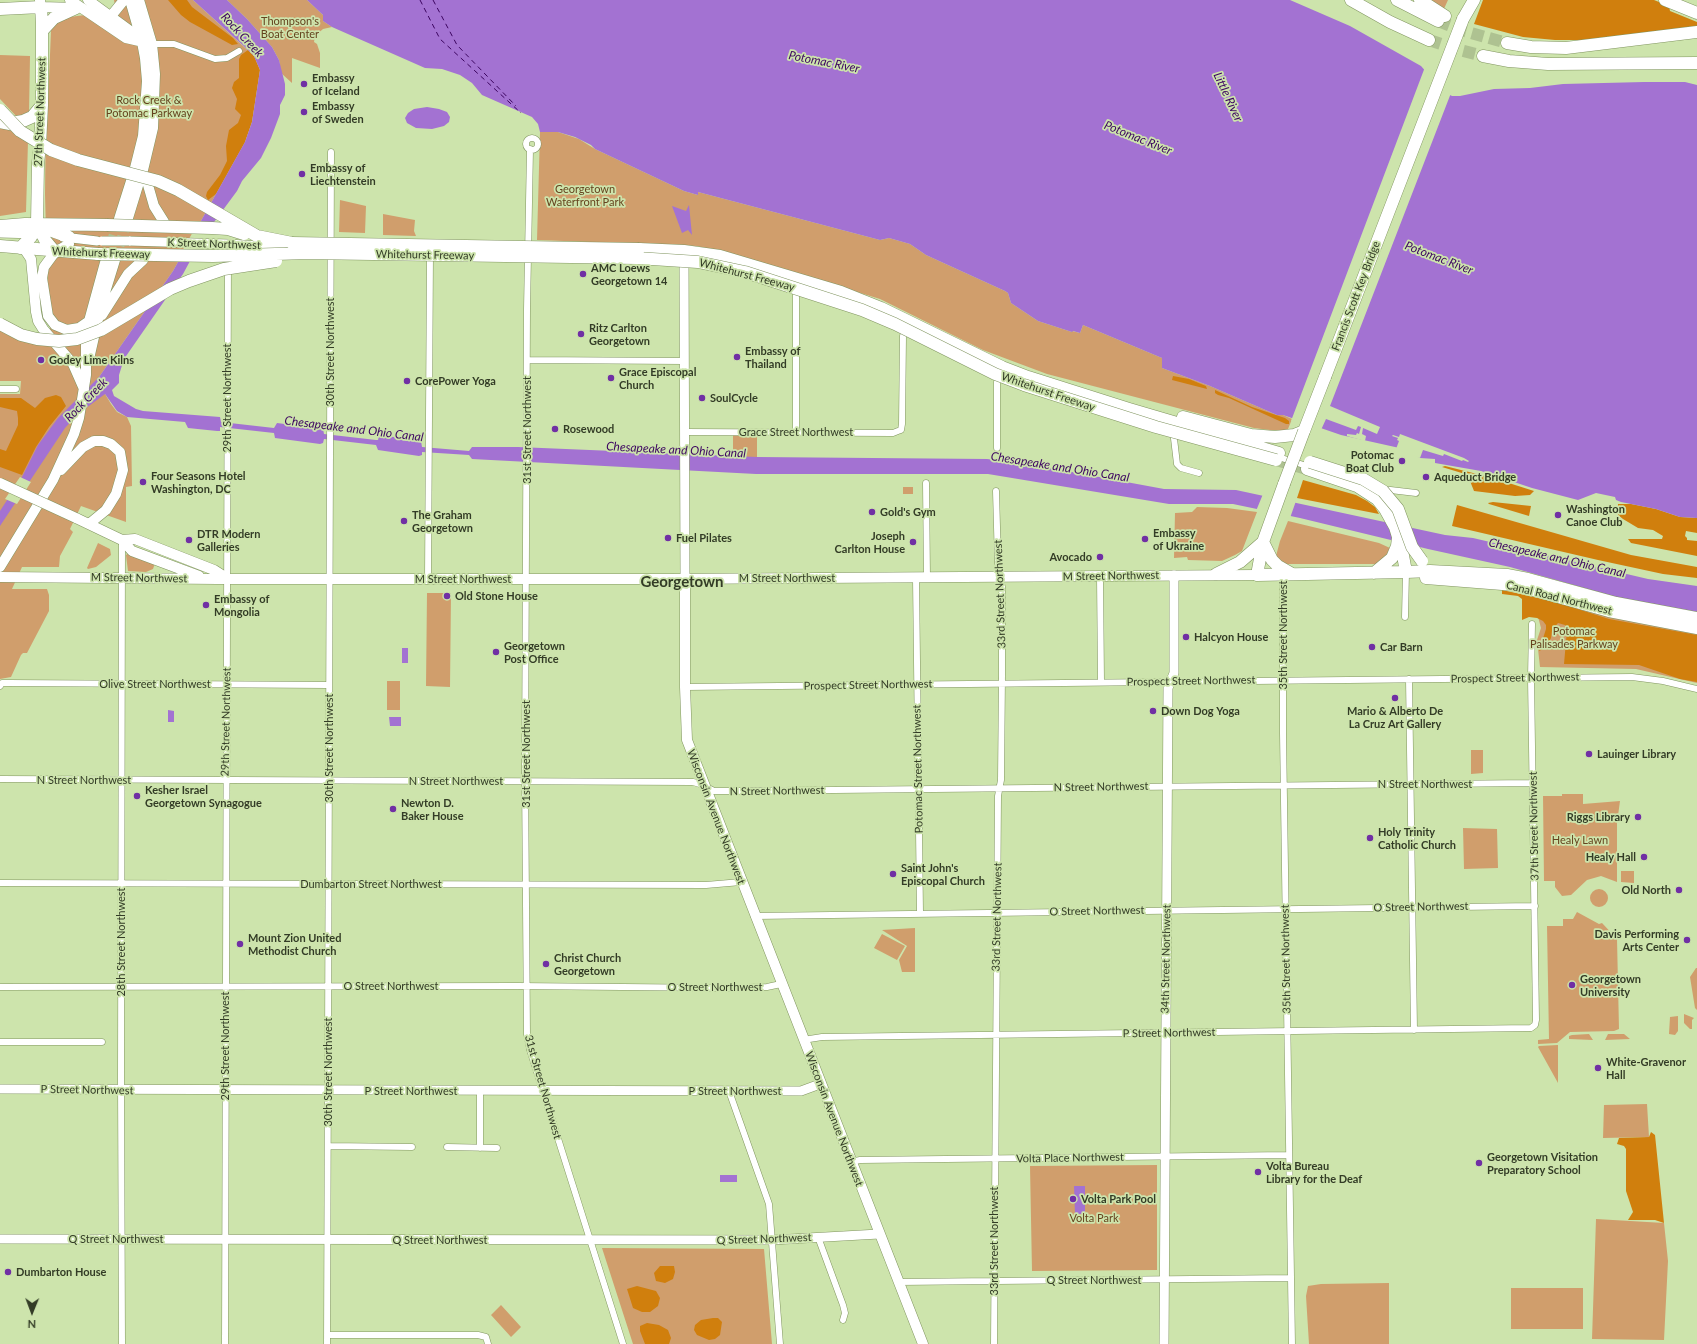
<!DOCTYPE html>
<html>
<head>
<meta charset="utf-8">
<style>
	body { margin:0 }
	#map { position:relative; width:1697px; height:1344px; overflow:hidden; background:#cde4ac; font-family:Lato,sans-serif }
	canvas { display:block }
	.north { position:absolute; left:12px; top:1292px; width:40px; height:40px; -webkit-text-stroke:3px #cde4ac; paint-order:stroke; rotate:181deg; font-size:11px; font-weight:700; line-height:16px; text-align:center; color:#333c26 }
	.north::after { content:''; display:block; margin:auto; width:14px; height:18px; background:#333c26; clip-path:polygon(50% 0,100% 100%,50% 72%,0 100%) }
</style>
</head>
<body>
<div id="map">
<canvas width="1697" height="1344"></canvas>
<div class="north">N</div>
</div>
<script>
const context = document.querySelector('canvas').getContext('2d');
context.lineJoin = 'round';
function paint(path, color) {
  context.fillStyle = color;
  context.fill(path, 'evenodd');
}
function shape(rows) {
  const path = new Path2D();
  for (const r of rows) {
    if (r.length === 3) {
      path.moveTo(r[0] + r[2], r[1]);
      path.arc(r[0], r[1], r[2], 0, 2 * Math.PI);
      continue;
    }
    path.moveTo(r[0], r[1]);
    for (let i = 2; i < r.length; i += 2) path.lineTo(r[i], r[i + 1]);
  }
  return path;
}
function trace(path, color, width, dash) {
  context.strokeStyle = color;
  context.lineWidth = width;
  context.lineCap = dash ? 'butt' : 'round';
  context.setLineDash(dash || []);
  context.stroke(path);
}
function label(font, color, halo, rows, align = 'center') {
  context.font = font + ' Lato,sans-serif';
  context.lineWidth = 3.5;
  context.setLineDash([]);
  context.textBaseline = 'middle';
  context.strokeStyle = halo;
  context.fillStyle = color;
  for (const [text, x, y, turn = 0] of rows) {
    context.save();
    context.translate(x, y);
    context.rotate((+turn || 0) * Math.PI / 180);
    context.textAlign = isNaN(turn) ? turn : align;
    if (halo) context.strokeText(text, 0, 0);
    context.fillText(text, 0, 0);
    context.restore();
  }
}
paint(shape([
	[114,0,193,0,254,56,245,142,173,271,99,377,105,394,111,404,117,412,127,417,131,426,132,486,126,487,126,522,81,506,70,529,73,532,60,556,59,567,22,567,12,589,47,589,49,595,49,611,27,653,23,653,21,655,11,677,0,679,0,394,20,394,21,381,0,381,0,330,50,345,50,312,47,269,45,194,46,111,48,102,51,31,54,19,116,11],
	[227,0,307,0,323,15,323,21,332,27,323,29,315,36,314,42,317,44,320,53,320,68,292,58,292,83,281,73,279,60,272,47,247,19],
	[1425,0,1448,0,1443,11],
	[0,55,30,56,29,114,17,117,0,99],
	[0,127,12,128,28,141,26,212,0,216],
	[548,131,558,132,579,139,595,149,684,191,698,195,698,192,880,240,889,238,910,244,926,255,1005,291,1008,293,1011,303,1038,321,1072,332,1072,331,1080,333,1083,325,1162,358,1162,368,1210,386,1277,415,1283,415,1292,419,1288,429,1285,430,1270,430,1254,428,1047,374,983,350,880,299,760,262,697,246,537,240,540,132],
	[340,200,366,206,365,233,339,232],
	[383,214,415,220,414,231,416,236,383,235],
	[733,435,757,437,757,457,733,457],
	[903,487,913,487,913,494,903,494],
	[1197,507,1227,508,1257,512,1242,551,1235,555,1222,561,1188,560,1187,557,1174,558,1175,513,1192,512],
	[1288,521,1379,543,1390,548,1388,554,1377,564,1284,564,1276,556,1280,541],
	[98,543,110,549,111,555,96,567,88,569,87,568],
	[129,553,155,563,153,569,146,572,128,571,126,555],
	[427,593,451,593,450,687,426,686],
	[1537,595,1697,634,1697,683,1636,669,1540,667,1537,640,1541,628,1537,613],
	[387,681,400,681,400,710,387,710],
	[1471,750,1483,750,1483,773,1471,774],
	[1562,794,1583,794,1583,804,1620,801,1617,823,1617,882,1601,876,1587,880,1571,895,1562,896,1555,887,1555,881,1544,881,1543,796,1562,796],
	[1463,828,1497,829,1498,868,1464,869],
	[1621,871,1634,871,1634,883,1621,882],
	[1599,898,9],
	[1577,912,1599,924,1602,923,1617,939,1619,1029,1614,1031,1570,1032,1557,1043,1538,1044,1538,1040,1549,1039,1547,926,1563,926,1563,919,1573,919],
	[915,928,915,972,902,972,899,960,907,946,882,930],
	[882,934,905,946,897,960,874,948],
	[1696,968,1697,968,1697,1010,1695,1008,1690,977],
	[1684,1014,1694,1018,1692,1020,1692,1029,1690,1029,1684,1023],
	[1678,1016,1678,1031,1675,1035,1669,1034,1670,1017],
	[1589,1034,1593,1040,1569,1039,1569,1036,1572,1035],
	[1608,1034,1624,1034,1630,1039,1605,1040],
	[1558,1045,1558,1083,1538,1047,1539,1046],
	[1647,1104,1649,1137,1603,1138,1604,1105],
	[1157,1165,1157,1270,1032,1271,1030,1166],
	[1596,1219,1664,1223,1668,1261,1664,1340,1592,1339],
	[602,1248,764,1249,772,1344,633,1344],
	[1389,1283,1389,1344,1309,1344,1306,1296,1308,1286,1321,1284],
	[1511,1288,1583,1288,1583,1329,1511,1329],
	[501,1305,521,1327,511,1337,491,1315]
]), '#d09e6c');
paint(shape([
	[168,0,187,0,192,7,233,38,238,44,232,45,190,22,181,15],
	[1483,0,1654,0,1669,6,1670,11,1697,22,1697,26,1642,35,1587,40,1555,40,1523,37,1474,24],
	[248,50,254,56,260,70,252,122,245,142,216,194,208,200,206,196,207,192,220,175,227,161,226,146,229,130,238,123,241,115,235,109,237,99,232,88,234,82,239,78,239,59,241,55],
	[1173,376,1189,379,1206,386,1207,389,1172,380],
	[1215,390,1252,407,1285,418,1289,421,1289,424,1286,424,1229,398,1218,395,1215,393],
	[56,395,61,397,66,406,49,427,36,447,22,475,0,467,0,449,6,451,18,425,18,418,17,411,0,407,0,398,21,398,35,408,45,398],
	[1445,466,1493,478,1534,491,1530,495,1515,496,1474,491,1470,481,1465,474,1442,467],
	[1303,480,1356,495,1367,501,1375,507,1379,514,1297,498],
	[1493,502,1531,506,1529,516,1489,504,1488,503],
	[1618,504,1631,504,1656,509,1680,517,1697,518,1697,533,1686,531,1685,536,1687,538,1687,540,1697,541,1697,556,1631,543,1628,539,1662,539,1663,536,1653,530,1638,528,1623,519,1618,515],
	[1457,505,1631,555,1697,567,1697,578,1663,574,1598,560,1452,526],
	[1502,590,1553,601,1609,619,1697,635,1697,682,1680,679,1639,665,1564,664,1567,630,1565,625,1558,623,1552,630,1551,638,1545,648,1539,651,1546,629,1546,625,1543,621,1537,618,1529,617,1522,620,1522,599,1518,596,1502,594],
	[1651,1132,1655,1135,1664,1223,1655,1220,1628,1220,1633,1212,1626,1191,1626,1149,1624,1146,1617,1144,1619,1138,1649,1137],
	[660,1266,674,1266,675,1272,673,1279,665,1283,656,1281,654,1273],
	[637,1286,656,1291,660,1298,658,1306,650,1312,642,1312,633,1308,627,1289],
	[713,1318,718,1318,722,1322,720,1335,715,1339,709,1340,697,1335,694,1330,695,1325,701,1320],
	[647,1323,659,1325,668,1330,671,1338,669,1344,645,1344,640,1331,640,1326]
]), '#d07f0d');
paint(shape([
	[193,0,227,0,247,19,272,47,279,60,285,84,285,95,280,105,280,114,271,138,261,158,242,181,237,191,203,237,183,274,124,359,119,375,119,383,112,390,114,396,136,409,143,411,220,417,221,422,274,428,277,423,323,429,324,434,376,440,378,440,379,436,380,435,421,441,422,447,469,451,472,447,518,447,757,457,987,459,1029,464,1164,489,1236,490,1445,535,1473,538,1648,579,1697,586,1697,612,1616,597,1510,567,1428,549,1300,518,1233,504,1169,504,988,474,756,474,472,459,469,455,422,452,422,455,419,456,378,450,376,445,324,439,323,443,320,444,275,438,274,433,220,427,220,431,217,431,188,428,185,422,127,417,117,411,105,394,78,414,65,428,0,526,0,511,22,477,38,445,58,418,99,377,173,271,245,142,252,122,260,70,254,56,248,50],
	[307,0,1290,0,1350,26,1421,66,1444,92,1452,96,1460,96,1494,89,1530,88,1563,84,1644,82,1685,82,1697,85,1697,518,1680,517,1656,509,1621,502,1616,500,1615,497,1596,493,1578,500,1532,488,1481,471,1435,463,1435,459,1420,458,1417,456,1416,453,1404,449,1341,435,1283,415,1277,415,1210,386,1162,368,1162,358,1083,325,1080,333,1073,331,1072,332,1038,321,1011,303,1008,293,1005,291,926,255,910,244,889,238,880,240,698,192,698,195,684,191,595,149,591,145,575,137,558,132,540,132,538,124,532,117,482,95,472,83,460,75,442,69,425,68,332,27,323,21,323,15],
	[427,107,439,109,447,112,450,117,449,122,444,126,432,129,416,128,407,123,405,118,408,113,414,109],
	[689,205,692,235,688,230,682,233,672,206,686,211],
	[402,648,408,648,408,663,402,663],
	[168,710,174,711,174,722,168,722],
	[389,717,401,717,401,726,390,726],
	[720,1175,737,1175,737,1182,720,1182],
	[1074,1186,1085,1186,1085,1214,1075,1214]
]), '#a372d2');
paint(shape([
	[1425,67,1431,73,1437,82,1445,91,1451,93,1330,406,1380,427,1377,434,1363,428,1362,434,1366,436,1365,441,1347,436,1347,434,1356,435,1357,433,1359,434,1361,427,1358,426,1356,430,1326,419,1321,430,1291,421],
	[198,223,216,223,205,238,193,260,177,260],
	[1400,434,1464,458,1469,461,1468,462,1463,460,1462,461,1444,454,1443,456,1423,450,1420,458,1396,449,1399,441,1397,440,1398,438,1392,436,1393,435,1399,437],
	[20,477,31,482,17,504,5,499],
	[1263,494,1296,501,1290,518,1256,511]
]), '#cde4ac');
trace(shape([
	[420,0,440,39,521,113],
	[433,0,457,45,516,106]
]), '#3c0560', 1, [5, 4]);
trace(shape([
	[106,259,119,219],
	[115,260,128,218]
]), '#aec291', 10, [10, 5]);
trace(shape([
	[1438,21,1464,31,1507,43],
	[1429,40,1456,49,1483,56],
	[1276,460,1307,469]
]), '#aec291', 12, [12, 6]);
const street = shape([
	[152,44,174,44,215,59,227,58,239,51],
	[532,144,6],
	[530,149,527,309,525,773,527,1034,530,1050,623,1344],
	[527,360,685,361],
	[997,382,997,448],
	[0,389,16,389],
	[1173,430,1177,464,1181,468,1199,473],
	[685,432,893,433,898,431,901,430,902,424,903,336],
	[796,432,796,295],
	[1275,456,1310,467],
	[926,483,927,578],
	[1382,489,1416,493],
	[1283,574,1283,733,1292,1344],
	[1100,576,1101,682],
	[916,578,920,913],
	[428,579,430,253],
	[1405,617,1406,572],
	[1409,679,1414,1030],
	[0,686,2,683,8,683,329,685],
	[685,687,1632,677,1663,681,1697,689],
	[0,779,693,782,700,784,714,791,734,791,1533,783],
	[0,883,706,885,741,882],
	[754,916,1535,906],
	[0,987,517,986,727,988,767,987,781,984],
	[803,1040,822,1037,1531,1028,1535,1025,1536,1020,1531,678,1532,624],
	[0,1042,102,1042],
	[729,1091,769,1204,780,1344],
	[328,1146,412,1147],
	[447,1147,497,1148],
	[480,1148,480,1091],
	[851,1162,860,1160,1289,1155],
	[818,1237,843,1305,845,1313,843,1320],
	[898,1282,1291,1278],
	[327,1335,478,1335,486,1337,488,1344],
	[122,1344,121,1078,122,541],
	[225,1344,228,254],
	[327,1344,331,152],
	[994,1344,998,796,1001,780,1002,675,1002,587,998,563,996,491]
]);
const secondary = shape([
	[0,233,38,234],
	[63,237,97,241],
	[129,241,228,244,295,248],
	[684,256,685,579],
	[0,1089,801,1091,820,1084],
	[0,1239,772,1240,879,1234],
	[1164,1344,1168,688,1174,673,1174,575]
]);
const primary = shape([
	[40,0,41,7,76,8],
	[70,0,126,38,148,43],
	[88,0,129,30,140,40],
	[130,0,142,42,145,58,147,81,143,136,135,168],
	[139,0,152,44,155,74,153,128,143,170],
	[111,16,124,0],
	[148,185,154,206,164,222],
	[128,218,140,179],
	[119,219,132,178],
	[69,244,55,252,44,267,42,278,48,316,55,325,67,330,79,328,89,321],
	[20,248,25,250,31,259,36,312,38,321,43,329,73,364,84,389],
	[102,315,128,274,143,260],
	[89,359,102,302,115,260],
	[61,470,83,447,94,441,103,441,111,444,120,452,123,470,116,494,106,510,89,524],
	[76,518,122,540,132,551,199,576],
	[122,540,135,539,214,570,228,579],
	[0,567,53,480,74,434,79,418,86,375,86,341,89,321,106,259],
	[0,577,218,579,670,579,1257,575],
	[685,579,685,687,687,740,923,1344]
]);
const highway = shape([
	[1351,0,1390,22,1429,40],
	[1397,0,1438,21],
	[1420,0,1445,16],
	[1665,0,1697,13],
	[0,9,41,7,42,23,42,105,40,146,38,163,37,224,31,237,20,248],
	[1463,19,1474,0],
	[42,31,54,18,76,8],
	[1507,43,1531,47,1566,48,1697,32],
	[1483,56,1509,61,1548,64,1697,63],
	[0,122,19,126],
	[11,123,23,121,32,117,42,105],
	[37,224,45,240,55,252],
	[0,226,25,224,107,225],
	[41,227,69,237],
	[257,236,292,243],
	[0,246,98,254],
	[639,249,684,251,720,256,841,292,881,308,1002,367,1028,377,1129,409,1279,453],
	[1183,417,1251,435,1275,437,1294,435,1304,431,1325,377],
	[1307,469,1357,486,1377,499,1385,509,1395,527,1402,550,1406,572],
	[1284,484,1263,542,1257,575,1406,572,1430,571,1507,575,1528,579,1616,603,1697,618],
	[1263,542,1272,560,1278,566,1292,574],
	[1374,573,1392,558,1397,546,1398,538],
	[1216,574,1240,562,1263,542],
	[1426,578,1515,585,1609,611,1697,628]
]);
trace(street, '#819560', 7);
trace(secondary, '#819560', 10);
trace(primary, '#819560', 11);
trace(highway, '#819560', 13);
trace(street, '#fff', 6);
trace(secondary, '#fff', 9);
trace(primary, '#fff', 10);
trace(highway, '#fff', 12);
const secondaryBridge = shape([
	[102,241,129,241]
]);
const primaryBridge = shape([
	[0,483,76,518]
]);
const highwayBridge = shape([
	[0,110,20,131,51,150,78,160,158,181,178,190,257,236],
	[107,225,212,228,228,229,244,234],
	[292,243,639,249],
	[98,254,213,256,307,253,637,258,698,262,745,272,862,310,895,324,995,374,1024,385,1156,427,1276,460],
	[0,324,21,335,37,339,59,341,77,339,101,330,170,289,189,281,224,269,276,261],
	[1325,377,1463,19],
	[1310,462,1363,479,1383,491,1398,509,1412,547,1422,561],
	[1284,484,1304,431]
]);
trace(secondaryBridge, '#819560', 10, []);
trace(primaryBridge, '#819560', 11, []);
trace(highwayBridge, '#819560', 13, []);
trace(secondaryBridge, '#fff', 9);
trace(primaryBridge, '#fff', 10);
trace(highwayBridge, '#fff', 12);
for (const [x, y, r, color] of [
	[304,84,4,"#702fa4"],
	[304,112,4,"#702fa4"],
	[302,174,4,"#702fa4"],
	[583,274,4,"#702fa4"],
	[581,334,4,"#702fa4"],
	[737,357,4,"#702fa4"],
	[41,360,4,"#702fa4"],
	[611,378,4,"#702fa4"],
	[407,381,4,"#702fa4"],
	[702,398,4,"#702fa4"],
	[555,429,4,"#702fa4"],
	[1402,461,4,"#702fa4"],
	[1426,477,4,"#702fa4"],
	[143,482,4,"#702fa4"],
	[872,512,4,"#702fa4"],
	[1558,515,4,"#702fa4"],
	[404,521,4,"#702fa4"],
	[668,538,4,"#702fa4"],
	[1145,539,4,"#702fa4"],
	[189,540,4,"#702fa4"],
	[913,542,4,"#702fa4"],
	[1100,557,4,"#702fa4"],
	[447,596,4,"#702fa4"],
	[206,605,4,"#702fa4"],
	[1186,637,4,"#702fa4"],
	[1372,647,4,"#702fa4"],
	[496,652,4,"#702fa4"],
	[1395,698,4,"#702fa4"],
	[1153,711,4,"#702fa4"],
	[1589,754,4,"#702fa4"],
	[137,796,4,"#702fa4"],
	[393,809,4,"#702fa4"],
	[1638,817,4,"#702fa4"],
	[1370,838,4,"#702fa4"],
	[1644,857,4,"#702fa4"],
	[893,874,4,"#702fa4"],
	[1679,890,4,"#702fa4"],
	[1687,940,4,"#702fa4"],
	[240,944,4,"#702fa4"],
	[546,964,4,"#702fa4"],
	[1572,985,4,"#702fa4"],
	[1598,1068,4,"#702fa4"],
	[1479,1163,4,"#702fa4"],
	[1258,1172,4,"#702fa4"],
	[1073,1199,4,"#702fa4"],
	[8,1272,4,"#702fa4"]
]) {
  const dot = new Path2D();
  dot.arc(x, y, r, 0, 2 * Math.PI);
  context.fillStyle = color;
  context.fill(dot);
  trace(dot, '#cde4ac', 1.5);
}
label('11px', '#65431e', '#cde4ac', [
	["Thompson's",290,21],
	["Boat Center",290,34],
	["Rock Creek &",149,100],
	["Potomac Parkway",149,113],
	["Georgetown",585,189],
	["Waterfront Park",585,202],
	["Potomac",1574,631],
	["Palisades Parkway",1574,644],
	["Healy Lawn",1580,840],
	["Volta Park",1094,1218]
]);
label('bold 11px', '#333c26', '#cde4ac', [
	["Embassy",312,78],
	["of Iceland",312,91],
	["Embassy",312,106],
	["of Sweden",312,119],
	["Embassy of",310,168],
	["Liechtenstein",310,181],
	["AMC Loews",591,268],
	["Georgetown 14",591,281],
	["Ritz Carlton",589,328],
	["Georgetown",589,341],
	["Embassy of",745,351],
	["Thailand",745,364],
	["Godey Lime Kilns",49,360],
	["Grace Episcopal",619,372],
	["Church",619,385],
	["CorePower Yoga",415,381],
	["SoulCycle",710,398],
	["Rosewood",563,429],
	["Potomac",1394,455,"right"],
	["Boat Club",1394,468,"right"],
	["Four Seasons Hotel",151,476],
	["Washington, DC",151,489],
	["Aqueduct Bridge",1434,477],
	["Washington",1566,509],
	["Canoe Club",1566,522],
	["Gold's Gym",880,512],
	["The Graham",412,515],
	["Georgetown",412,528],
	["Embassy",1153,533],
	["of Ukraine",1153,546],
	["DTR Modern",197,534],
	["Galleries",197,547],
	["Joseph",905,536,"right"],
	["Carlton House",905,549,"right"],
	["Fuel Pilates",676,538],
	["Avocado",1092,557,"right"],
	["Old Stone House",455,596],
	["Embassy of",214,599],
	["Mongolia",214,612],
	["Halcyon House",1194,637],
	["Georgetown",504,646],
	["Post Office",504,659],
	["Car Barn",1380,647],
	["Down Dog Yoga",1161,711],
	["Mario & Alberto De",1395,711,"center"],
	["La Cruz Art Gallery",1395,724,"center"],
	["Lauinger Library",1597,754],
	["Kesher Israel",145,790],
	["Georgetown Synagogue",145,803],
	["Newton D.",401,803],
	["Baker House",401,816],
	["Riggs Library",1630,817,"right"],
	["Holy Trinity",1378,832],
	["Catholic Church",1378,845],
	["Healy Hall",1636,857,"right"],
	["Saint John's",901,868],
	["Episcopal Church",901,881],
	["Old North",1671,890,"right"],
	["Davis Performing",1679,934,"right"],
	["Arts Center",1679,947,"right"],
	["Mount Zion United",248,938],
	["Methodist Church",248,951],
	["Christ Church",554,958],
	["Georgetown",554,971],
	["Georgetown",1580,979],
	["University",1580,992],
	["White-Gravenor",1606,1062],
	["Hall",1606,1075],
	["Georgetown Visitation",1487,1157],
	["Preparatory School",1487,1170],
	["Volta Bureau",1266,1166],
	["Library for the Deaf",1266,1179],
	["Volta Park Pool",1081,1199],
	["Dumbarton House",16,1272]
], 'left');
label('11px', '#333c26', '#cde4ac', [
	["27th Street Northwest",40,112,-88],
	["K Street Northwest",214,244,2],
	["Whitehurst Freeway",101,253,2],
	["Whitehurst Freeway",425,255,1],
	["Whitehurst Freeway",747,275,15],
	["Francis Scott Key Bridge",1356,296,-69],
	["30th Street Northwest",330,352,-90],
	["Whitehurst Freeway",1048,392,19],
	["29th Street Northwest",227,398,-90],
	["31st Street Northwest",527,430,-90],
	["Grace Street Northwest",796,432],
	["M Street Northwest",1111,576,-1],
	["M Street Northwest",139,578,1],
	["M Street Northwest",787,578],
	["M Street Northwest",463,579],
	["33rd Street Northwest",1000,594,-92],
	["Canal Road Northwest",1559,598,14],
	["35th Street Northwest",1283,635,-90],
	["Prospect Street Northwest",1515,678,-1],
	["Prospect Street Northwest",1191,681,-1],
	["Olive Street Northwest",155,684],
	["Prospect Street Northwest",868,685,-1],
	["29th Street Northwest",226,722,-89],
	["30th Street Northwest",329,748,-90],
	["31st Street Northwest",526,754,-90],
	["Potomac Street Northwest",918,769,-91],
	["N Street Northwest",84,780],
	["N Street Northwest",456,781],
	["N Street Northwest",1425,784],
	["N Street Northwest",1101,787,-1],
	["N Street Northwest",777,791,-1],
	["Wisconsin Avenue Northwest",716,817,69],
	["37th Street Northwest",1534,826,-91],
	["Dumbarton Street Northwest",371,884],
	["O Street Northwest",1421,907,-1],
	["O Street Northwest",1097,911,-1],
	["33rd Street Northwest",997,917,-89],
	["28th Street Northwest",121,942,-90],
	["34th Street Northwest",1166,959,-89],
	["35th Street Northwest",1286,959,-91],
	["O Street Northwest",391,986],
	["O Street Northwest",715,987],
	["P Street Northwest",1169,1033,-1],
	["29th Street Northwest",225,1046,-90],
	["30th Street Northwest",328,1072,-90],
	["31st Street Northwest",543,1087,74],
	["P Street Northwest",87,1090,1],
	["P Street Northwest",411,1091],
	["P Street Northwest",735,1091],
	["Wisconsin Avenue Northwest",834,1119,69],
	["Volta Place Northwest",1070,1158,-1],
	["Q Street Northwest",116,1239],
	["Q Street Northwest",764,1239,-2],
	["Q Street Northwest",440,1240],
	["33rd Street Northwest",994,1241,-90],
	["Q Street Northwest",1094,1280]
]);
label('italic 12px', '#3c0560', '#cde4ac', [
	["Rock Creek",242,35,47],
	["Potomac River",824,62,11],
	["Little River",1228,97,65],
	["Potomac River",1138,138,22],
	["Potomac River",1439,258,21],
	["Rock Creek",86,400,-46],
	["Chesapeake and Ohio Canal",354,429,7],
	["Chesapeake and Ohio Canal",676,450,3],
	["Chesapeake and Ohio Canal",1060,467,9],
	["Chesapeake and Ohio Canal",1557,558,13]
]);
label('bold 15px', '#333c26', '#cde4ac', [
	["Georgetown",682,582]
]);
</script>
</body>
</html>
